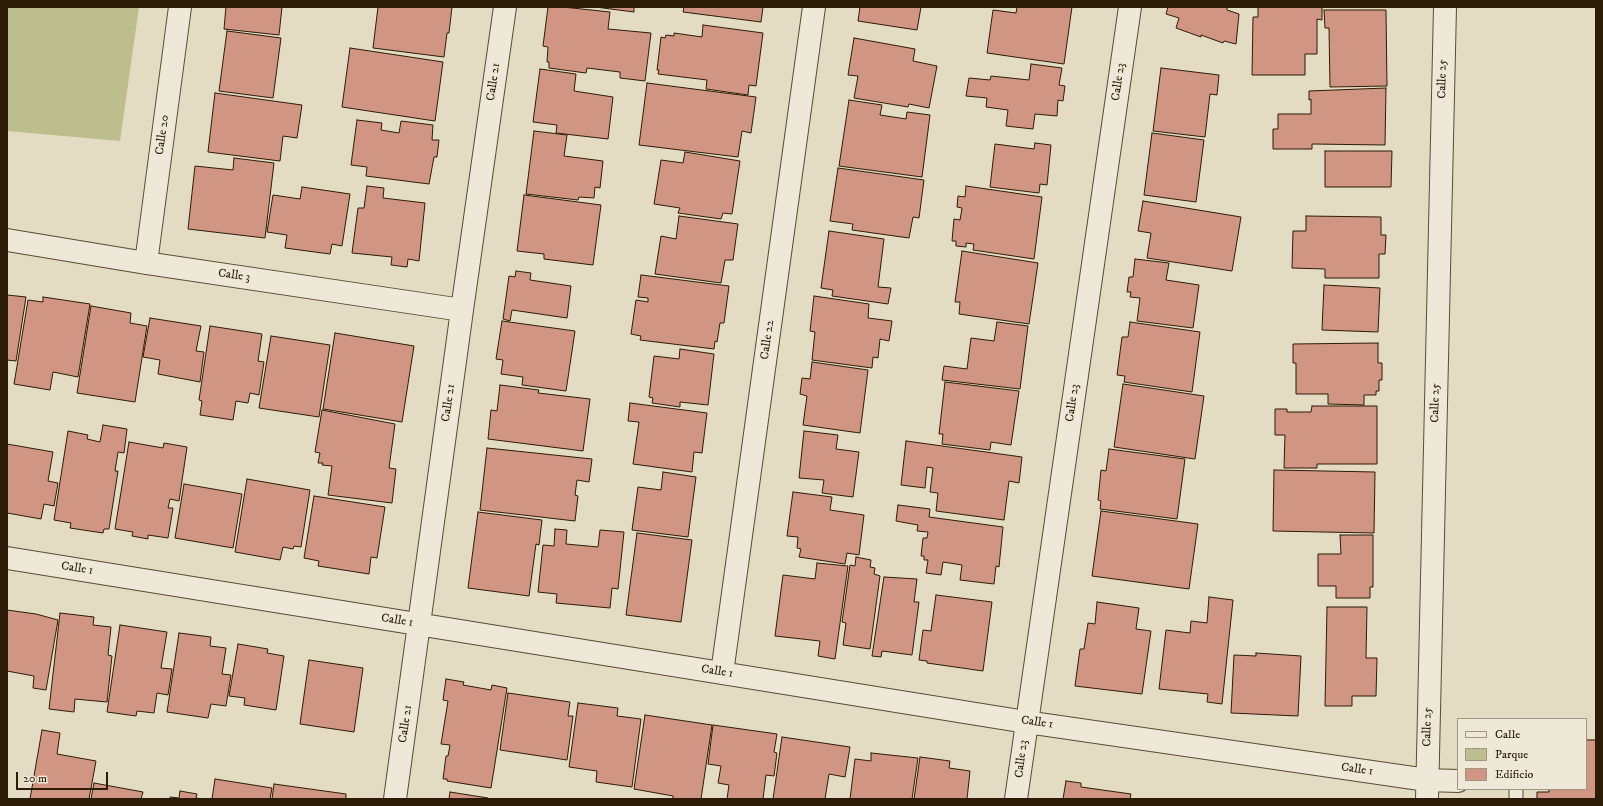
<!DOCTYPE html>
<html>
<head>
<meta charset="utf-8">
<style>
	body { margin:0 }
	#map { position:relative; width:1603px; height:806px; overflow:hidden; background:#e4dcc2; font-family:"IM FELL DW Pica",serif }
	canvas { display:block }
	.frame { position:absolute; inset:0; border:8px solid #2c1b07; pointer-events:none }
	.legend { position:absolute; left:1457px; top:718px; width:130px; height:72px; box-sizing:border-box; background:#ede8d7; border:1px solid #a09684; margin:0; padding:5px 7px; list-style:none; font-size:12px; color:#2c1b07 }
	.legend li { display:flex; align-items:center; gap:8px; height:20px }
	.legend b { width:20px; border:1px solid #a09684 }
	.scale { position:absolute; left:16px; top:772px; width:92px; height:18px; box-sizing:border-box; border:2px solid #2c1b07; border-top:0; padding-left:5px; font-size:12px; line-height:14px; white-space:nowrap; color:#2c1b07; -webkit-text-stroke:3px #ede8d7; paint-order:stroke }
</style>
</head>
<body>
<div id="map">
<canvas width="1603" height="806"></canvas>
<div class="frame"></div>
<ul class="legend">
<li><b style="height:5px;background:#ede8d7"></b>Calle</li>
<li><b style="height:11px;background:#bcbe8e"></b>Parque</li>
<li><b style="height:11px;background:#d19583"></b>Edificio</li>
</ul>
<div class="scale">20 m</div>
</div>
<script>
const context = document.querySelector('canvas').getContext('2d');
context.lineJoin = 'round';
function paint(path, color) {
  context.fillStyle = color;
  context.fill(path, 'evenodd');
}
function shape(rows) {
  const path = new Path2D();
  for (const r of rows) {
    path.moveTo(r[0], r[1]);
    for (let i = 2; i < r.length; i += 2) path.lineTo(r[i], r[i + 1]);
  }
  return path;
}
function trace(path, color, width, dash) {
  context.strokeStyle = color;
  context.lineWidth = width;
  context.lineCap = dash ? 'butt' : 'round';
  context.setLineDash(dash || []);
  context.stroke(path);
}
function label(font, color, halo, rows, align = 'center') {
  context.font = font + ' "IM FELL DW Pica",serif';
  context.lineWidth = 3;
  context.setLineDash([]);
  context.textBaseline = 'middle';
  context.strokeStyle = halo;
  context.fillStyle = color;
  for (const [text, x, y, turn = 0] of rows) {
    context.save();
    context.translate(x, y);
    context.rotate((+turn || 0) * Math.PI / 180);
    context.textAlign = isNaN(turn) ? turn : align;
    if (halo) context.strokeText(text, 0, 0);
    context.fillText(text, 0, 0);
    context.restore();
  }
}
paint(shape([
	[7,7,139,7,120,141,7,131]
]), '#bcbe8e');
const building = shape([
	[226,7,282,7,279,35,224,29,226,7],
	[378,7,452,7,449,33,447,33,444,57,373,48,378,7],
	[548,7,563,7,610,12,608,29,651,33,645,81,620,78,620,72,587,68,586,73,549,68,549,62,547,62,548,47,543,46,548,7],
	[595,7,634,7,634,12,595,7],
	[684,7,763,7,761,22,683,12,684,7],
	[860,7,921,7,917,30,858,21,860,7],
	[1017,7,1072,7,1064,64,987,53,993,10,1016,13,1017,7],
	[1168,7,1227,7,1227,10,1239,14,1236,44,1224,41,1223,43,1201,35,1201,37,1176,28,1179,18,1166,14,1168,7],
	[1258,7,1322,7,1322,20,1317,19,1317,54,1305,54,1305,75,1252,75,1253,17,1258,17,1258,7],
	[1324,10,1386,10,1387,86,1330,87,1329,28,1325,28,1324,10],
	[703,25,763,33,756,86,749,85,748,95,706,89,707,80,658,74,659,70,657,70,661,37,665,38,666,35,674,36,674,33,702,37,703,25],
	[227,31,281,38,273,98,219,91,227,31],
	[854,38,915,49,913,61,937,66,929,108,909,104,908,107,854,98,858,76,848,75,854,38],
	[350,48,443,62,435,121,342,107,350,48],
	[1031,64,1062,68,1059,85,1065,86,1063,101,1058,100,1057,116,1035,114,1033,129,1006,126,1008,110,986,107,987,98,966,96,969,78,990,80,991,76,1029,80,1031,64],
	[1161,68,1219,75,1217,95,1210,94,1205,137,1153,131,1161,68],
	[540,69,576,74,574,91,613,97,608,139,556,133,557,125,533,122,540,69],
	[647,83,756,97,751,133,742,131,738,157,639,145,647,83],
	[1386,88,1385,145,1312,144,1312,149,1273,149,1273,129,1278,129,1278,114,1311,114,1311,99,1309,100,1309,91,1386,88],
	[215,93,302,105,297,138,283,136,280,161,208,152,215,93],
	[849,100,882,105,880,115,906,119,907,112,930,115,922,177,839,166,849,100],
	[357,120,382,123,381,130,399,133,401,121,433,125,432,140,439,140,437,157,434,157,429,184,366,176,367,167,351,165,357,120],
	[534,131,567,135,564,156,603,161,600,188,595,187,594,198,579,197,578,200,526,194,534,131],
	[1152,133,1204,140,1196,202,1144,195,1152,133],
	[1035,143,1051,145,1047,185,1040,184,1039,193,990,187,995,144,1034,149,1035,143],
	[1325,151,1392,151,1391,187,1325,187,1325,151],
	[685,152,740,161,732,214,723,213,721,219,678,213,680,208,654,204,661,160,683,163,685,152],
	[234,158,274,163,265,238,188,229,195,166,233,170,234,158],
	[838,168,924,180,919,218,913,217,909,238,852,230,853,224,830,221,838,168],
	[367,186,384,188,383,198,425,203,419,261,408,259,407,267,391,265,392,257,352,253,358,208,364,208,367,186],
	[966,186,1042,197,1034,259,973,250,974,244,966,243,966,247,956,246,956,241,952,241,954,219,960,220,962,208,957,207,958,196,965,197,966,186],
	[302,187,350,194,342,246,332,244,330,254,285,248,287,235,267,232,273,195,300,199,302,187],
	[524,195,601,205,593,265,544,259,544,254,517,251,524,195],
	[1143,201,1241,217,1232,271,1147,258,1151,233,1138,231,1143,201],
	[679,216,738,224,733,260,725,260,721,283,655,274,661,236,676,239,679,216],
	[1306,216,1381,217,1381,235,1386,235,1385,254,1379,254,1379,278,1325,278,1325,269,1292,268,1293,231,1306,231,1306,216],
	[829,231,884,239,878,287,891,288,888,304,832,296,833,290,821,288,829,231],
	[962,251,1038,263,1029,324,959,314,960,302,955,302,962,251],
	[1135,259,1169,263,1166,280,1199,285,1193,328,1137,321,1140,298,1130,297,1131,292,1127,292,1129,277,1133,277,1135,259],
	[516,271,531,273,530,280,571,286,567,318,512,310,510,321,503,319,509,276,515,277,516,271],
	[641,275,729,286,724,323,720,323,717,342,715,341,714,349,640,340,641,336,631,334,636,300,648,302,648,298,638,297,641,275],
	[1324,285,1380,288,1378,332,1322,330,1324,285],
	[7,295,26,297,16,361,7,360,7,295],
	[814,296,869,304,868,318,892,321,889,341,880,339,878,358,873,357,872,368,812,360,815,332,810,331,814,296],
	[43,297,90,304,78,377,53,372,50,390,14,384,28,300,43,302,43,297],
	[91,306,131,313,130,323,147,326,135,402,77,393,91,306],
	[150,318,201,326,196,351,204,352,200,382,158,374,160,360,143,357,150,318],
	[502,321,575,331,566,391,522,385,523,377,501,374,503,360,496,359,502,321],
	[997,322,1028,326,1020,389,942,380,944,366,967,369,971,338,994,341,997,322],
	[1130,322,1200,332,1192,392,1124,382,1125,376,1117,375,1122,337,1128,337,1130,322],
	[210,326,262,334,258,361,264,362,259,395,250,393,248,403,236,401,233,420,200,415,202,401,199,400,210,326],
	[335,333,414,346,402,422,323,409,335,333],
	[271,336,330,345,319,417,259,408,271,336],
	[1378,343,1378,363,1382,363,1382,380,1379,380,1379,391,1376,391,1376,395,1364,395,1364,405,1328,404,1328,394,1296,394,1296,363,1293,363,1293,344,1378,343],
	[680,349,714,354,708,405,680,402,680,407,652,403,653,398,649,397,654,356,679,359,680,349],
	[812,362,868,370,860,433,803,425,807,396,800,394,802,378,810,379,812,362],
	[945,382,1019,391,1011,445,991,442,990,450,942,444,943,434,939,434,945,382],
	[1123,384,1204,396,1195,459,1114,447,1123,384],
	[500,385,539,390,538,393,590,399,583,451,488,439,491,410,497,411,500,385],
	[630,403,707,413,702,453,694,452,692,472,633,464,639,422,628,421,630,403],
	[1312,406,1377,406,1377,464,1317,464,1317,468,1284,468,1285,435,1275,435,1275,409,1287,409,1287,412,1311,412,1312,406],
	[322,410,395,424,389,468,396,469,392,503,328,495,332,466,322,465,323,463,318,463,320,453,315,452,322,410],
	[103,425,127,429,124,453,118,452,115,471,118,471,109,529,104,529,103,533,70,528,71,523,54,520,68,431,88,435,87,439,100,442,103,425],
	[804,431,838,435,836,449,859,452,853,497,822,493,824,480,799,478,804,431],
	[906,441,1022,457,1019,483,1009,481,1004,520,936,511,938,493,930,492,933,468,927,467,925,488,901,485,906,441],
	[129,442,163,448,164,443,187,447,179,501,170,499,168,508,173,508,168,538,148,535,148,539,132,536,133,532,115,529,129,442],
	[7,444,53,452,48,481,58,483,54,506,44,504,41,519,7,513,7,444],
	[487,448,592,459,589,482,577,480,575,495,578,496,575,521,480,510,487,448],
	[1109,449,1185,459,1177,519,1100,509,1101,501,1098,500,1101,470,1106,471,1109,449],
	[1274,470,1375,472,1374,533,1273,531,1274,470],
	[663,472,696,477,688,537,632,530,638,487,661,490,663,472],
	[247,479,310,490,301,547,294,546,293,549,283,547,280,560,235,552,247,479],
	[184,484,242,494,233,548,175,538,184,484],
	[793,492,832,497,830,510,864,515,859,555,847,553,845,564,799,557,801,549,797,548,798,537,787,536,793,492],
	[314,496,385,507,377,558,371,557,369,574,318,566,319,561,304,558,314,496],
	[898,505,930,509,929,517,1003,527,999,567,996,566,994,584,960,580,962,565,943,562,941,575,926,573,928,560,924,560,924,556,921,556,923,538,927,538,928,532,917,531,918,525,896,521,898,505],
	[1101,511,1198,524,1189,589,1092,576,1101,511],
	[478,512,542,520,539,545,536,544,529,596,468,588,478,512],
	[555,529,567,530,566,544,598,547,600,530,624,532,618,589,612,588,610,608,556,603,557,594,538,592,543,545,554,546,555,529],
	[637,533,692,540,681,622,626,615,637,533],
	[1340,535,1373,535,1373,587,1370,587,1370,598,1336,598,1336,586,1318,586,1318,554,1341,554,1340,535],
	[856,557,871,560,870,567,875,568,874,574,880,576,870,649,843,645,846,623,842,622,850,565,855,566,856,557],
	[817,563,848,566,835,659,818,656,820,641,775,636,783,575,815,579,817,563],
	[884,577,917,579,914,602,919,602,912,655,882,651,881,657,872,656,884,577],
	[936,595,992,602,983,671,927,663,927,661,919,660,923,630,931,631,936,595],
	[1209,597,1233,600,1222,704,1207,702,1208,694,1159,689,1166,630,1190,633,1191,621,1207,623,1209,597],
	[1097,602,1139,608,1136,629,1151,631,1142,694,1075,686,1080,649,1084,649,1088,623,1095,624,1097,602],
	[1327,607,1367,607,1366,658,1377,658,1376,696,1352,696,1352,706,1325,706,1327,607],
	[7,610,36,614,58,620,46,690,33,688,34,676,7,671,7,610],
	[60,613,94,617,93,625,111,627,108,655,112,656,107,702,75,699,74,712,49,709,60,613],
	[120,625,167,632,161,668,172,669,168,695,157,693,154,713,137,711,136,716,107,712,120,625],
	[179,633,211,637,210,646,226,648,222,674,231,675,226,706,211,704,208,718,167,712,179,633],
	[238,644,268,649,267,653,284,656,276,710,244,705,245,698,229,696,238,644],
	[1256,653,1301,656,1298,716,1231,713,1234,655,1256,656,1256,653],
	[309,660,363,668,354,732,300,724,309,660],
	[446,679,464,682,463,685,491,690,492,685,507,688,491,788,447,781,447,779,443,779,446,756,448,756,450,745,441,744,448,701,443,700,446,679],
	[508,693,570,702,568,716,573,716,567,760,500,750,508,693],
	[578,703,618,708,617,716,641,719,632,787,596,782,597,771,569,767,578,703],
	[645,715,712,725,701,799,673,799,673,796,634,789,645,715],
	[713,725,777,734,774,752,777,753,774,776,766,775,763,799,727,799,729,785,718,783,721,766,708,764,713,725],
	[42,730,60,733,57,754,96,761,89,799,30,799,42,730],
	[782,737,850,747,845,777,829,774,825,799,773,799,782,737],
	[1586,740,1596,740,1596,799,1537,799,1537,792,1549,792,1549,789,1586,789,1586,740],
	[871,753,918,758,912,799,850,799,855,759,871,761,871,753],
	[920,757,950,761,949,768,970,771,967,799,914,799,920,757],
	[215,779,272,788,270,799,212,799,215,779],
	[1066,781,1081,783,1081,787,1131,794,1130,799,1063,799,1066,781],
	[94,783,143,792,141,799,91,799,94,783],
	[274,784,346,794,346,799,272,799,274,784],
	[180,791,197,794,196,798,203,799,170,799,170,797,179,798,180,791],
	[450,792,488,798,487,799,449,799,450,792]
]);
paint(building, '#d19583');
trace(building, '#2c1b07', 1);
const service = shape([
	[1516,799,1516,789]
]);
const minor = shape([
	[7,240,146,263,462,310],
	[146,263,180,7],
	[7,558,1026,722,1427,780,1458,781],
	[722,673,814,7],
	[395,799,462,310,505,7],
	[1016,799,1130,7],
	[1427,799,1445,7]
]);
trace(service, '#5a4b36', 15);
trace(minor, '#5a4b36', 24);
trace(service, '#ede8d7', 13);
trace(minor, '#ede8d7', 22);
label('12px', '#2c1b07', '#ede8d7', [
	["Calle 25",1443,79,-89],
	["Calle 21",494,82,-82],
	["Calle 23",1119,82,-82],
	["Calle 20",163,135,-82],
	["Calle 3",234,276,8],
	["Calle 22",768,340,-82],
	["Calle 21",449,403,-82],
	["Calle 23",1073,403,-82],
	["Calle 25",1436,403,-89],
	["Calle 1",77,569,9],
	["Calle 1",397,621,9],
	["Calle 1",717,672,9],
	["Calle 1",1037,723,8],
	["Calle 21",406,724,-82],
	["Calle 25",1428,727,-89],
	["Calle 23",1022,759,-83],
	["Calle 1",1357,770,8]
]);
</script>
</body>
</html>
